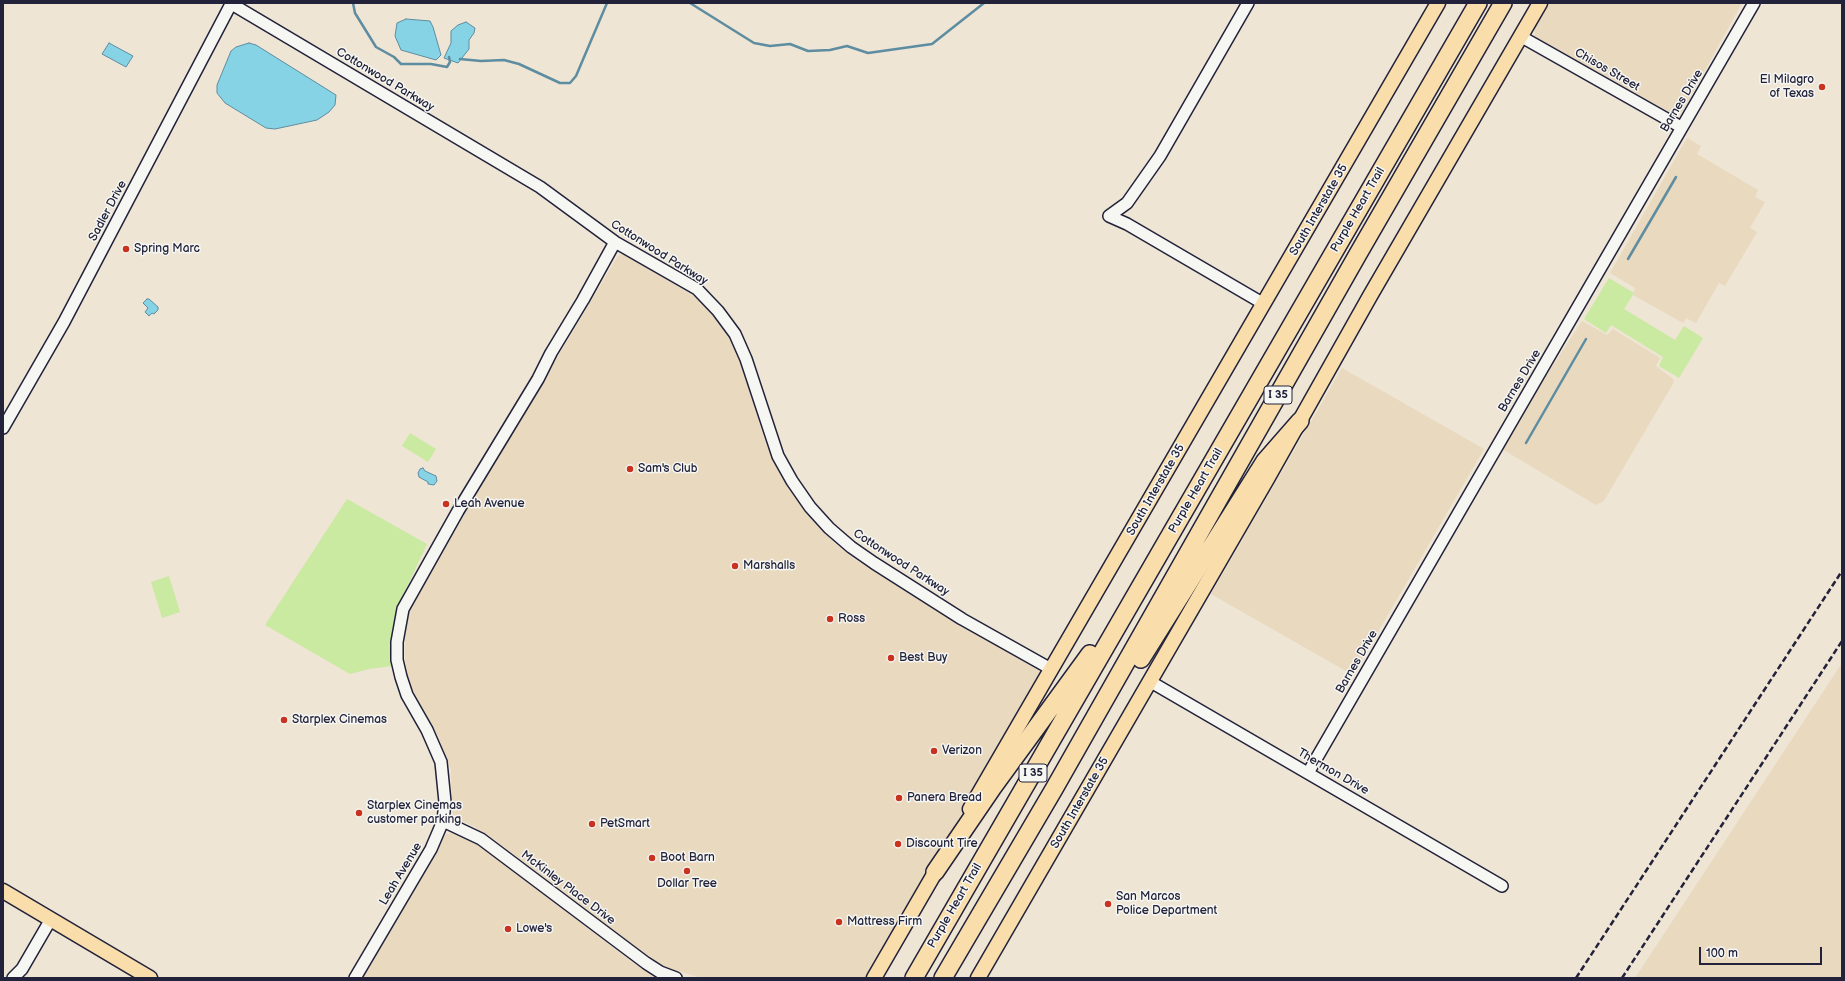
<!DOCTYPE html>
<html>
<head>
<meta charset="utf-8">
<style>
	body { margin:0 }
	#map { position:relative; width:1845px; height:981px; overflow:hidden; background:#eee5d4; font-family:"Balsamiq Sans",sans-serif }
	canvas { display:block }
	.frame { position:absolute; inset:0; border:4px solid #22223b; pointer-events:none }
	.scale { position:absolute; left:1699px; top:947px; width:123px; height:18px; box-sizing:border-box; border:2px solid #22223b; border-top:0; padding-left:5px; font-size:12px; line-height:14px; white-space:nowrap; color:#22223b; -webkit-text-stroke:3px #f6f6f2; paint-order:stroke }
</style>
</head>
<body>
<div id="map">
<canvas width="1845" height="981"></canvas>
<div class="frame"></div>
<div class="scale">100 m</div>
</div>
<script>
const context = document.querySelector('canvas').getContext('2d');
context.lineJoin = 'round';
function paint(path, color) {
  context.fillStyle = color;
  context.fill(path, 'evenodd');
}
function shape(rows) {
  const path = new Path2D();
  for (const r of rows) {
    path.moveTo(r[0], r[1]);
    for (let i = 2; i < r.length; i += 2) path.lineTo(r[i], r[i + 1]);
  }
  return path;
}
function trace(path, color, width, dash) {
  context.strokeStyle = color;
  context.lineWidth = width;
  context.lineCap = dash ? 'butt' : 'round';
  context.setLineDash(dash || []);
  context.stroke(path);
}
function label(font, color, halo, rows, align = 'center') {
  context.font = font + ' "Balsamiq Sans",sans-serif';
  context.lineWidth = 3;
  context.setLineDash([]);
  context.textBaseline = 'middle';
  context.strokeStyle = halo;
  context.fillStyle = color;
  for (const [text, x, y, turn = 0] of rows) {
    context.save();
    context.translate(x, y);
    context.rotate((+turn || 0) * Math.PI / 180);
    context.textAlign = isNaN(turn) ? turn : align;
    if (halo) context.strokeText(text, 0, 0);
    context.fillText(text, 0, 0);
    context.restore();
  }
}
paint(shape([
	[1549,3,1742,3,1682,112,1675,115,1535,37,1535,26],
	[1687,138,1701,146,1697,154,1758,190,1755,197,1765,202,1750,228,1757,232,1725,286,1719,283,1696,323,1686,318,1683,323,1633,295,1635,288,1610,273],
	[624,254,695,297,713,315,726,333,737,353,767,447,779,471,803,509,819,528,837,545,857,561,1037,666,1040,669,1042,674,1041,678,868,978,701,978,665,967,651,959,605,925,495,840,475,827,454,817,452,811,451,770,438,736,414,694,407,677,405,659,405,636,409,611,483,483,616,259,619,255],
	[1582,321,1607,335,1613,329,1660,358,1656,366,1673,379,1674,382,1605,499,1602,502,1596,505,1502,449,1526,407],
	[1342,368,1484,449,1353,675,1211,594],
	[1842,663,1842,978,1635,978],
	[454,833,483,848,633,963,658,978,363,978,439,849,442,840,446,834]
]), '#e8d9bf');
paint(shape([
	[1609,278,1634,293,1624,309,1675,340,1684,326,1703,338,1679,378,1659,366,1663,357,1611,325,1606,333,1584,319],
	[410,433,436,449,428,462,402,446],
	[347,499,427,544,400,602,394,622,391,644,392,666,369,669,350,674,265,625],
	[169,576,180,612,162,618,151,582]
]), '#cae9a1');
const water = shape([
	[406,19,430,21,433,27,441,55,436,60,401,50,395,36,397,23,406,19],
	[466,22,475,28,474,33,469,40,469,49,458,63,444,58,451,43,451,31,458,25,466,22],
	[109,43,133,56,126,67,102,54,109,43],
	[249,43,256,45,336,95,335,105,329,112,317,120,275,129,266,128,225,103,217,93,217,85,231,51,236,47,249,43],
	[147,299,149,299,158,307,158,310,154,314,152,313,149,316,145,312,148,308,143,303,147,299],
	[423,468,425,471,436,476,437,481,434,485,428,484,428,482,419,477,418,473,420,469,423,468]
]);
paint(water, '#86d3e5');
trace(water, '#5e8ca1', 1);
trace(shape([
	[353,3,355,13,376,47,394,57,401,64,431,64,447,67,450,62,449,57],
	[690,3,754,43,770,46,790,44,808,51,830,50,847,46,868,53,932,44,984,3],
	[460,59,481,61,504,60,519,64,560,83,570,83,576,76,607,3],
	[1628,259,1676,177],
	[1526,443,1586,339]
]), '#5e8ca1', 2.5);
const minor = shape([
	[230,3,540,187,615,242,697,289,718,311,735,334,746,359,778,456,792,481,810,507,829,528,851,547,874,563,962,619,1051,669],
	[1248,3,1160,156,1127,203,1109,216,1127,224,1264,304],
	[1520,36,1681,127],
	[3,428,64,322,231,4],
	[1151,682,1502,886],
	[1308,773,1754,3],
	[443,821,481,839,646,963,660,972,676,978],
	[13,978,22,969,51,919],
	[355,978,431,849,443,821,445,802,441,762,427,730,407,695,401,677,397,660,397,642,403,609,458,511,538,379,551,353,583,300,615,242]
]);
const major = shape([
	[970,809,1438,3],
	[3,891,150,978],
	[874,978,940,864],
	[978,978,1267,479,1370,296,1540,3]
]);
const highway = shape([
	[1141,659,1265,461,1300,421],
	[935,872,993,787,1090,654],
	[914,978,1478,3],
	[943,978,1054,789,1358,254,1503,3]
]);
trace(minor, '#22223b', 14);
trace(major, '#22223b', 17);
trace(highway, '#22223b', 20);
trace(minor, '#f6f6f2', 11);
trace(major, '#f9deab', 14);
trace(highway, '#f9deab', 17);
trace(shape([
	[1576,978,1842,571],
	[1622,978,1842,641]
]), '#22223b', 2.5, [6, 3]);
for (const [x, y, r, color] of [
	[1822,87,4,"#c8321e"],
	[126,249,4,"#c8321e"],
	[630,469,4,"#c8321e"],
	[446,504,4,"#c8321e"],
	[735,566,4,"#c8321e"],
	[830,619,4,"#c8321e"],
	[891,658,4,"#c8321e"],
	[284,720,4,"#c8321e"],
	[934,751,4,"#c8321e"],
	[899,798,4,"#c8321e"],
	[359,813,4,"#c8321e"],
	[592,824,4,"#c8321e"],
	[898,844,4,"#c8321e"],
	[652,858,4,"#c8321e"],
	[687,871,4,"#c8321e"],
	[1108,904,4,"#c8321e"],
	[839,922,4,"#c8321e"],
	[508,929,4,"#c8321e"]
]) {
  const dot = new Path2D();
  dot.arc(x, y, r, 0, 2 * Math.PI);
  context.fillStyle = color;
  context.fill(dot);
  trace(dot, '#f6f6f2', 1.5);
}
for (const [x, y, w] of [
	[1278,395,28],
	[1033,773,28]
]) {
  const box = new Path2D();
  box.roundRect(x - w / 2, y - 9, w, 18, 3);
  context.fillStyle = '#f6f6f2';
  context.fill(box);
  trace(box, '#22223b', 1);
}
label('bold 11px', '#22223b', null, [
	["I 35",1278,395],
	["I 35",1033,773]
]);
label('12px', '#22223b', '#f6f6f2', [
	["Chisos Street",1607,70,30],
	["Cottonwood Parkway",385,80,31],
	["Barnes Drive",1682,101,-59],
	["South Interstate 35",1319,210,-60],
	["Purple Heart Trail",1358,210,-60],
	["Sadler Drive",108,211,-62],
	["Cottonwood Parkway",659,253,32],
	["Barnes Drive",1520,381,-59],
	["South Interstate 35",1156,490,-60],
	["Purple Heart Trail",1196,491,-60],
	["Cottonwood Parkway",901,563,33],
	["Barnes Drive",1357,662,-60],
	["Thermon Drive",1333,772,30],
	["South Interstate 35",1080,803,-60],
	["Leah Avenue",401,874,-59],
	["McKinley Place Drive",568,888,37],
	["Purple Heart Trail",955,906,-60]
]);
label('12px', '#22223b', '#f6f6f2', [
	["El Milagro",1814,80,"right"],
	["of Texas",1814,94,"right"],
	["Spring Marc",134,249],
	["Sam's Club",638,469],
	["Leah Avenue",454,504],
	["Marshalls",743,566],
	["Ross",838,619],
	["Best Buy",899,658],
	["Starplex Cinemas",292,720],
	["Verizon",942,751],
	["Panera Bread",907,798],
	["Starplex Cinemas",367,806],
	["customer parking",367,820],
	["PetSmart",600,824],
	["Discount Tire",906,844],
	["Boot Barn",660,858],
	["Dollar Tree",687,884,"center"],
	["San Marcos",1116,897],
	["Police Department",1116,911],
	["Mattress Firm",847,922],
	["Lowe's",516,929]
], 'left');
</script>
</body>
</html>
